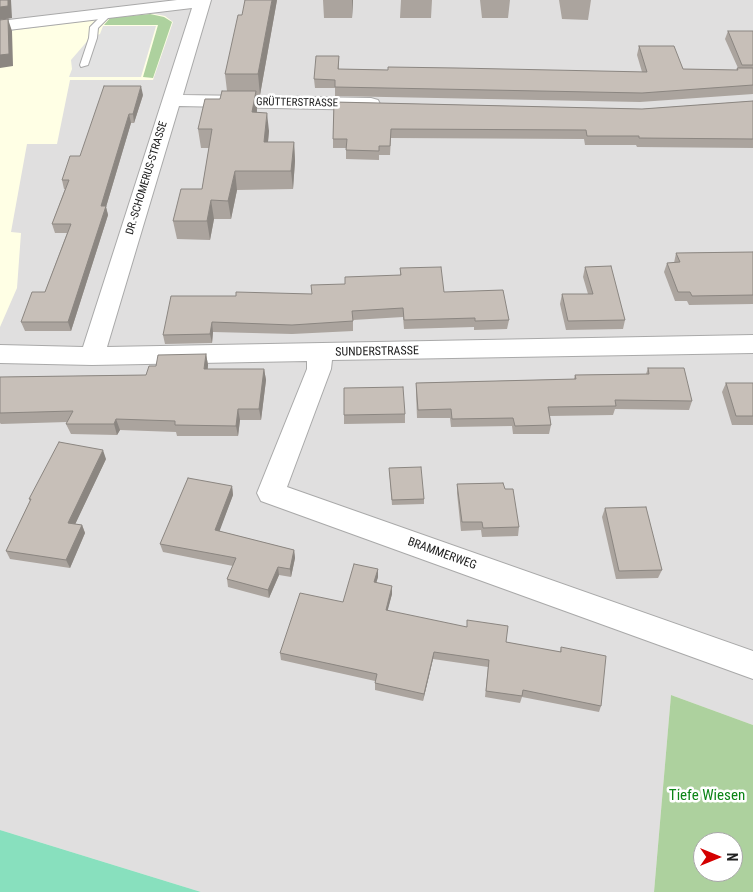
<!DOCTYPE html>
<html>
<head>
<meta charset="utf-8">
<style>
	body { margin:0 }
	#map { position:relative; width:753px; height:892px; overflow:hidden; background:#f2efe9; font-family:"Roboto Condensed",sans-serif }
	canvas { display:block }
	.north { position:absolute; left:693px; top:832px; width:50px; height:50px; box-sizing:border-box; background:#fff; border:1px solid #a7a7a7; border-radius:50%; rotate:90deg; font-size:14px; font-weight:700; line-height:20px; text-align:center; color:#222 }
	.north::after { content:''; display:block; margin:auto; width:18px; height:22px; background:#d40000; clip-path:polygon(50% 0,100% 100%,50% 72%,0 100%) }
</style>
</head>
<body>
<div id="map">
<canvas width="753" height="892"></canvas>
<div class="north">N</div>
</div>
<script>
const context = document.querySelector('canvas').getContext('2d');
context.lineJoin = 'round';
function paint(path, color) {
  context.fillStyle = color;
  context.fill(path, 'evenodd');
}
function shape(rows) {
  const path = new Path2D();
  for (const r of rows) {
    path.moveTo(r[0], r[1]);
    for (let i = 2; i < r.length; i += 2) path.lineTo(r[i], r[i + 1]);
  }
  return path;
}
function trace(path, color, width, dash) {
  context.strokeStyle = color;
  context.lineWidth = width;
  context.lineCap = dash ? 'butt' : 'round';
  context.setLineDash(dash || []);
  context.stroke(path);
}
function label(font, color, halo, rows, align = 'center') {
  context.font = font + ' "Roboto Condensed",sans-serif';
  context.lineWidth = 5;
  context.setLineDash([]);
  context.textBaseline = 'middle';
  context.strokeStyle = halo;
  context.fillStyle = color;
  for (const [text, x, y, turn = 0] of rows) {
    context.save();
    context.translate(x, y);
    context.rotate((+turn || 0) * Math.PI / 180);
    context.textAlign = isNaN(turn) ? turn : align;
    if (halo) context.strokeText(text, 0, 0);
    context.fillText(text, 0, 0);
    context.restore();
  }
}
paint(shape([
	[0,0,753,0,753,725,671,695,654,892,201,892,0,830]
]), '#e0dfdf');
paint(shape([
	[150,13,165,16,173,22,153,80,70,80,57,144,27,144,11,232,21,233,17,288,0,327,0,32]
]), '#ffffe5');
paint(shape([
	[150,14,164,17,172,22,153,78,143,77,158,25,104,25,110,18],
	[671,695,753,725,753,892,654,892],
	[703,842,733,842,733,872,703,872]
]), '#add19e');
paint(shape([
	[0,830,201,892,0,892]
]), '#88e0be');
paint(shape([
	[103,26,156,26,141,77,69,77,72,69,71,60,90,38,100,34]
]), '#e2e2e2');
const service = shape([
	[101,10,107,10,108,18,98,28,97,38,88,65,81,67,80,65,89,38,90,27,100,17,101,10]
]);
const minor = shape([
	[177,0,211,0,183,95,371,98,378,100,380,104,378,108,371,110,179,106,107,347,753,335,753,353,332,360,331,369,287,487,753,651,753,679,261,501,257,493,307,369,307,361,92,365,0,363,0,345,83,347,192,8,0,31,0,21,177,0]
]);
trace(service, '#a9a9a9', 2);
trace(minor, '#a9a9a9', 2);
paint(service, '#fff');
paint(minor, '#fff');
paint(shape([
	[277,0,260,95,256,95,257,110,257,112,269,131,268,142,294,142,295,161,293,189,237,190,231,219,214,219,210,240,177,239,173,221,202,189,209,148,201,148,198,129,220,99,227,91,225,74,242,15],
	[323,0,353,0,352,18,324,18],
	[401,0,432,0,431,18,400,18],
	[480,0,510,0,508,18,482,18],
	[559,0,591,0,588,20,562,19],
	[728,31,753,31,753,94,640,102,335,96,335,88,315,88,314,79,339,56,339,69,388,70,642,72,637,55,639,46,683,69,736,70,738,68,725,39],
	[143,95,134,123,131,123,106,207,108,215,71,331,25,331,21,322,45,292,67,233,55,233,52,224,65,189,64,189,62,180,80,156],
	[753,101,753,148,637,147,636,145,585,145,584,139,391,138,390,155,379,155,379,160,346,159,346,148,333,148,333,139,334,102,642,109],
	[753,252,753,304,689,305,687,301,675,301,664,272,667,263,674,263,676,253],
	[585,267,625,320,623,329,566,330,560,304,562,294,588,294,583,277],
	[400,268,444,292,509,320,507,329,474,330,474,327,404,329,403,317,353,320,353,331,292,334,213,332,212,343,165,344,163,335,236,296,312,294,345,284,400,275],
	[206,354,208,365,208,369,264,369,266,380,261,420,240,420,238,436,177,436,176,432,120,430,117,435,71,434,66,424,67,422,1,424,0,423,0,377,146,375,156,366],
	[648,368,692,401,689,410,615,409,613,415,550,416,551,425,549,434,513,434,512,426,451,427,450,418,417,418,416,392,416,383,574,379,575,375,646,374],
	[726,383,753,383,753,425,732,425,722,392],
	[405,414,405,423,344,424,344,415],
	[106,459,75,524,82,525,85,533,70,568,10,559,6,551,30,501,29,499],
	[389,468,424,499,424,504,392,505],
	[457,484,505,489,519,527,518,536,482,537,481,530,461,531,457,493],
	[232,486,233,495,219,531,294,550,295,558,291,577,279,575,269,598,228,587,227,579,233,566,163,552,160,544],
	[605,508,662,570,658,578,616,579,602,517],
	[378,569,378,577,376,583,392,594,387,611,506,642,560,652,561,647,601,706,599,712,522,697,520,703,485,697,488,667,433,659,423,701,375,690,375,681,281,660,280,653,343,602]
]), '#aba49e');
paint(shape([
	[8,0,11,0,12,18,0,20,0,7],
	[272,0,277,0,260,95,258,74],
	[352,0,353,0,352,18],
	[8,19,12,31,13,66,0,68,0,55],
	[141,86,143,95,134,123,133,114],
	[256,91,257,110,254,131,252,112],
	[267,113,269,131,266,161,264,142],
	[129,114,131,123,106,207,108,215,71,331,68,322,101,206],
	[294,142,295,161,293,189,291,171],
	[235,171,237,190,231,219,228,201],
	[211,200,214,219,210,240,207,221],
	[212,322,213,332,212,343,210,334],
	[206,354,208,365,206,379,204,369],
	[264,369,266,380,261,420,259,409],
	[238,409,240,420,238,436,236,426],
	[116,419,120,430,117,435,114,424],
	[103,450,106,459,72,531,68,523],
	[232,486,233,495,217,538,215,530],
	[82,525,85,533,70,568,66,560],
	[294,550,295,558,291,577,290,569],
	[278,567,279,575,269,598,268,590],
	[378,569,378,577,374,590,374,582],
	[392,586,392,594,386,617,386,610],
	[434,652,433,659,423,701,424,694]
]), '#8b8681');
const building = shape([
	[0,0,8,0,8,6,0,7,0,0],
	[245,0,272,0,258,74,225,74,238,15,242,15,245,0],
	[8,19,9,54,0,55,0,20,8,19],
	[728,31,753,31,753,65,742,65,728,31],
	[639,46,674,46,683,69,738,70,737,68,753,68,753,85,642,93,335,87,335,80,314,79,316,56,339,56,338,69,388,70,388,67,457,68,647,72,639,46],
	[104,86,141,86,133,114,129,114,101,206,106,206,68,322,21,322,32,292,45,292,71,224,52,224,69,180,62,180,70,156,80,156,104,86],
	[222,91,256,91,252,112,267,113,264,142,294,142,291,171,235,171,228,201,211,200,207,221,173,221,181,189,202,189,212,129,198,129,205,99,220,99,222,91],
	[753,101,753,139,639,138,639,136,587,136,586,130,391,129,390,146,379,146,379,151,346,150,347,139,333,139,334,102,642,109,753,101],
	[753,252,753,295,692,296,690,292,678,292,667,263,680,262,676,253,753,252],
	[611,266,625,320,568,321,562,294,593,294,585,267,611,266],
	[441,267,444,292,503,290,509,320,475,321,475,318,404,320,403,308,352,311,353,321,292,325,212,322,210,334,163,335,171,296,236,296,236,292,312,294,311,285,345,284,345,277,401,275,400,268,441,267],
	[206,354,204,369,264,369,259,409,238,409,236,426,175,425,175,421,116,419,114,424,66,424,73,411,0,413,0,377,146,375,149,366,156,366,158,355,206,354],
	[648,368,684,368,692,401,615,400,616,406,548,407,551,425,515,426,513,418,452,419,451,409,418,410,416,383,576,379,575,375,649,374,648,368],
	[726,383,753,383,753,416,736,416,726,383],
	[403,387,405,414,344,415,344,388,403,387],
	[59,442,103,450,68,523,82,525,66,560,6,551,31,499,29,499,59,442],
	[421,467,424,499,392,500,389,468,421,467],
	[188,478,232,486,215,530,294,550,290,569,278,567,268,590,227,579,236,558,160,544,188,478],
	[503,483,505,489,513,489,519,527,483,528,482,522,462,522,457,484,503,483],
	[646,507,662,570,619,571,605,508,646,507],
	[354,564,378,569,374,582,392,586,386,610,467,627,467,620,508,626,506,642,561,652,561,647,606,656,601,706,523,690,522,696,486,691,489,660,434,652,424,694,375,683,377,674,280,653,300,593,343,602,354,564]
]);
paint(building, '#c7bfb8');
trace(building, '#8b8681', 1);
label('11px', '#222', '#fff', [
	["GRÜTTERSTRASSE",297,103,1],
	["DR.-SCHOMERUS-STRASSE",147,178,-73]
]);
label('12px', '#222', '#fff', [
	["SUNDERSTRASSE",377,352,-1],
	["BRAMMERWEG",442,554,20]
]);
label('15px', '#0c8416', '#fff', [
	["Tiefe Wiesen",707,796]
]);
</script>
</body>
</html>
